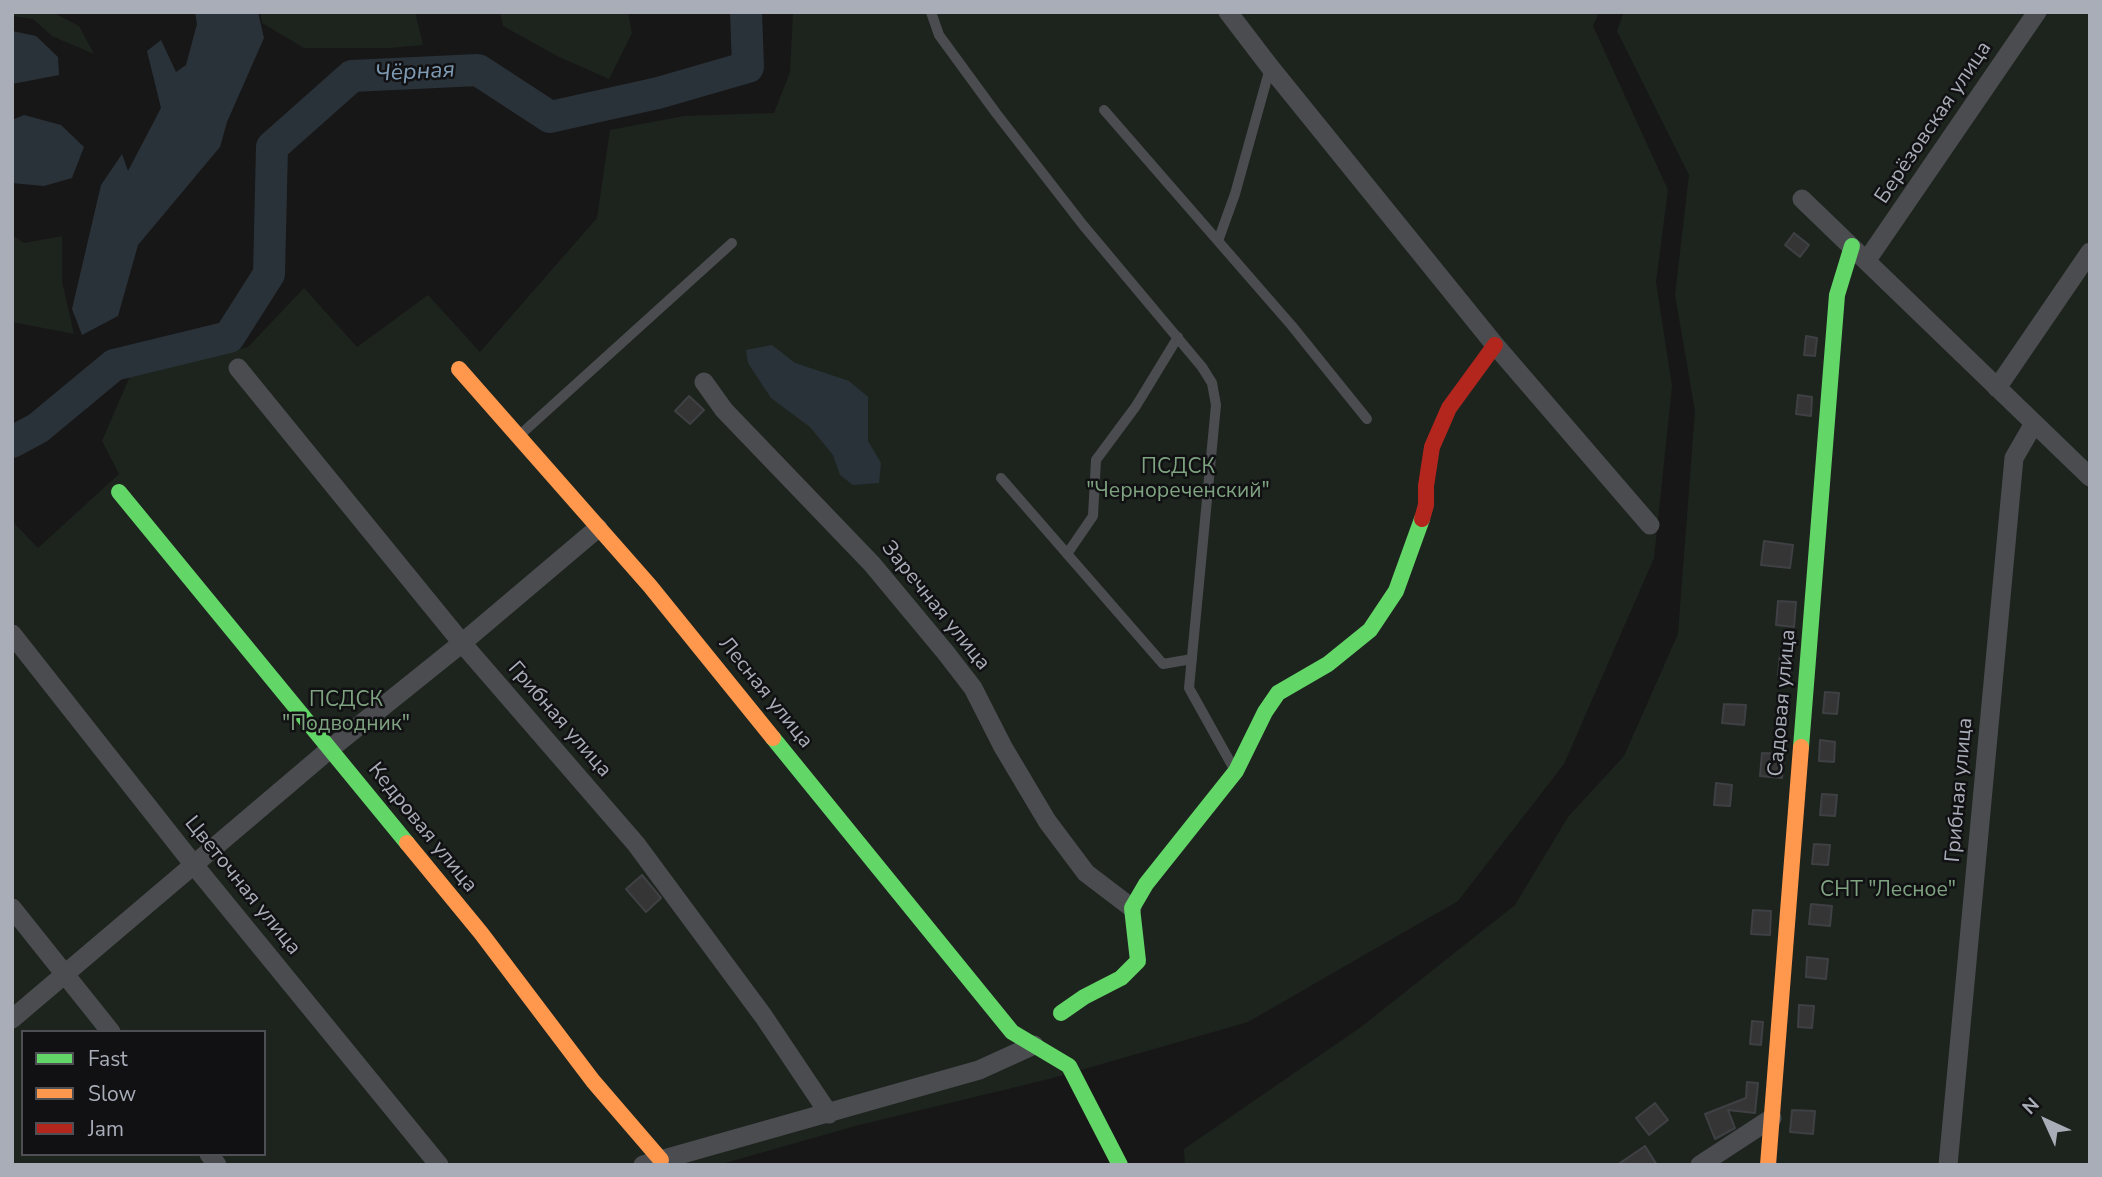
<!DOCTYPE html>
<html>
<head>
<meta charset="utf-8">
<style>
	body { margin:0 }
	#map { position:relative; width:2102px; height:1177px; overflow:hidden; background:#171717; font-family:"Nunito Sans",sans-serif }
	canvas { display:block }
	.frame { position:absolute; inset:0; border:14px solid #a8adb8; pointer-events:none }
	.legend { position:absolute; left:21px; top:1030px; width:245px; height:126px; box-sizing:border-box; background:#111113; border:2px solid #4d4f55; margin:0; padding:9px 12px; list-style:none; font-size:21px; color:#a8adb8 }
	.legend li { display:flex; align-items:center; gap:14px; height:35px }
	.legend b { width:35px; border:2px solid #4d4f55 }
	.north { position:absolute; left:2011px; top:1086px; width:70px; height:70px; -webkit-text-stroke:5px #111113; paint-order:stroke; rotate:315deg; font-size:19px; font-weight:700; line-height:28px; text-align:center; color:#a8adb8 }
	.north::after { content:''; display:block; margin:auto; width:24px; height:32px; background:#a8adb8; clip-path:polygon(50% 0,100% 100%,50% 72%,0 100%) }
</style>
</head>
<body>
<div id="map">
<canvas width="2102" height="1177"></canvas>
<div class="frame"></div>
<ul class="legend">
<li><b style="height:9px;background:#63d668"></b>Fast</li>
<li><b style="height:9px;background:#ff974d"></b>Slow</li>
<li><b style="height:9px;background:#b3261e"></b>Jam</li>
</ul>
<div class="north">N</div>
</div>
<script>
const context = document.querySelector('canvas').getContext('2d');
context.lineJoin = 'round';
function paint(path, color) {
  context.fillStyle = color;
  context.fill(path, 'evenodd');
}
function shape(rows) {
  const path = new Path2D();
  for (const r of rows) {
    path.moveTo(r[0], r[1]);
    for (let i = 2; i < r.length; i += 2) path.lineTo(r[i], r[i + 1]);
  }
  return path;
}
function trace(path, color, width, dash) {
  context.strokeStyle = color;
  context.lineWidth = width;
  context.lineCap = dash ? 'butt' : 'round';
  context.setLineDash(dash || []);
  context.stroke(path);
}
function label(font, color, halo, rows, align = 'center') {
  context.font = font + ' "Nunito Sans",sans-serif';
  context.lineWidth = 5;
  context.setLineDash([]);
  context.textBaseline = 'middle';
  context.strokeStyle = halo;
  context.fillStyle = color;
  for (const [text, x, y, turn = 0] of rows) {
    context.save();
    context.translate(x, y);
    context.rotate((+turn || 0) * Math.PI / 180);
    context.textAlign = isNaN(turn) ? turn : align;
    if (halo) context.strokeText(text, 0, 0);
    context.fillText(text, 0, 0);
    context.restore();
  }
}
paint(shape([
	[12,12,52,12,79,26,94,54,52,36,33,19,12,16],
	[260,12,415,12,423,45,389,48,304,48,262,23],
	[500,12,628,12,632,33,609,79,559,57,503,26],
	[793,12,1599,12,1593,26,1668,190,1656,282,1672,386,1654,558,1564,764,1458,901,1248,1022,1053,1078,859,1125,718,1165,12,1165,12,521,38,548,119,474,102,441,131,374,248,347,304,288,357,347,428,295,480,352,597,218,610,130,684,116,774,113,790,72],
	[23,1032,264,1032,264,1154,23,1154],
	[1624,12,2090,12,2090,1165,1185,1165,1184,1149,1361,1027,1515,905,1568,817,1624,756,1678,634,1695,411,1675,295,1689,175,1617,31],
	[12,235,24,243,62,236,62,281,74,334,12,322]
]), '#1d241e');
paint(shape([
	[195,12,258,12,264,38,227,122,220,147,138,245,118,316,82,335,72,309,101,185,122,154,128,171,161,108,147,51,161,40,176,72,186,65,197,24],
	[12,31,36,36,58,57,59,75,12,84],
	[24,115,61,125,84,147,72,178,44,186,12,183,12,120],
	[772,345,795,363,849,381,868,397,868,441,881,463,879,483,853,485,840,475,833,455,810,427,771,398,748,363,746,350]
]), '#2a3239');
trace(shape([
	[12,442,38,428,114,365,229,337,269,274,272,147,352,76,478,70,550,117,658,93,748,67,746,12]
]), '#2a3239', 32);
const building = shape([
	[1794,233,1809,245,1800,257,1785,245,1794,233],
	[1806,336,1817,338,1815,356,1804,355,1806,336],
	[1798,395,1812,397,1811,416,1796,414,1798,395],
	[689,396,704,410,690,424,675,411,689,396],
	[1764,541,1793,545,1790,568,1761,565,1764,541],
	[1778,601,1796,602,1794,627,1776,625,1778,601],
	[1780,655,1792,656,1790,676,1778,675,1780,655],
	[1825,692,1839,693,1837,714,1823,713,1825,692],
	[1724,704,1746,705,1744,725,1722,723,1724,704],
	[1777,712,1787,713,1786,729,1776,728,1777,712],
	[1820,740,1835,742,1834,762,1819,761,1820,740],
	[1762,753,1784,754,1782,778,1760,776,1762,753],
	[1716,783,1732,785,1730,806,1714,805,1716,783],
	[1822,794,1837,795,1835,816,1820,815,1822,794],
	[1814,844,1830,845,1828,865,1812,864,1814,844],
	[642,875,661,898,646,912,626,889,642,875],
	[1811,904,1832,906,1830,926,1809,924,1811,904],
	[1753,910,1771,911,1770,935,1751,934,1753,910],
	[1807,957,1828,959,1826,979,1806,977,1807,957],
	[1799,1005,1814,1006,1812,1028,1798,1027,1799,1005],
	[1752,1021,1763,1022,1761,1045,1750,1044,1752,1021],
	[1747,1082,1758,1083,1755,1113,1728,1110,1735,1128,1715,1139,1705,1114,1746,1098,1747,1082],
	[1655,1103,1668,1120,1649,1135,1636,1118,1655,1103],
	[1792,1110,1815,1111,1813,1134,1790,1132,1792,1110],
	[1645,1146,1657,1165,1617,1165,1645,1146]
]);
paint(building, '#353536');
trace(building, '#3f4043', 2);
trace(shape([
	[931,12,939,35,996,113,1083,225,1202,367,1212,383,1216,405,1189,688,1233,767],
	[1104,110,1292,326,1367,419],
	[1218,241,1235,194,1270,68],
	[521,434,732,243],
	[1001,478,1163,664,1192,659],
	[1067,554,1093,516,1096,460,1136,406,1178,337]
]), '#4b4c50', 10);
trace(shape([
	[1228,12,1270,67,1495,345,1650,525],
	[1802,199,2090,477],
	[1867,260,2037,12],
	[238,368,462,643,636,844,764,1017,829,1114],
	[704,382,724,410,872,564,946,653,973,688,1003,747,1047,821,1086,873,1132,908],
	[1997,388,2090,252],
	[12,634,194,865,439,1165],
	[12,908,111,1032],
	[12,1019,330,749,462,643,598,528],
	[209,1154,217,1165],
	[643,1165,979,1070,1034,1045],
	[1700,1165,1772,1118],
	[1948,1165,2014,458,2033,425]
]), '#4b4c50', 19);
trace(shape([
	[119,492,407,843],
	[773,738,1012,1032,1069,1066,1120,1165],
	[1801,747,1837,295,1852,246],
	[1061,1013,1084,997,1121,978,1138,961,1132,908,1146,884,1236,771,1265,712,1278,693,1328,664,1370,630,1396,591,1422,519]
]), '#63d668', 16);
trace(shape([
	[459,369,650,586,773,738],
	[407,843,481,933,593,1081,661,1160],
	[1768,1165,1801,747]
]), '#ff974d', 16);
trace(shape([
	[1422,519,1426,505,1426,486,1432,447,1449,408,1495,345]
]), '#b3261e', 16);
label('21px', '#a8adb8', '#111113', [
	["Берёзовская улица",1934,123,-56],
	["Заречная улица",935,606,51],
	["Лесная улица",765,693,51],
	["Садовая улица",1783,703,-85],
	["Грибная улица",559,720,49],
	["Грибная улица",1960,790,-85],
	["Кедровая улица",422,828,51],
	["Цветочная улица",242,886,51]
]);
label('21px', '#7fa381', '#111113', [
	["ПСДСК",1178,468],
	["\"Чернореченский\"",1178,492],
	["ПСДСК",346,701],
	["\"Подводник\"",346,725],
	["СНТ \"Лесное\"",1888,891]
]);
label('italic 23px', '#7f9bb3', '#111113', [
	["Чёрная",415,73,-3]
]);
</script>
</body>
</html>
